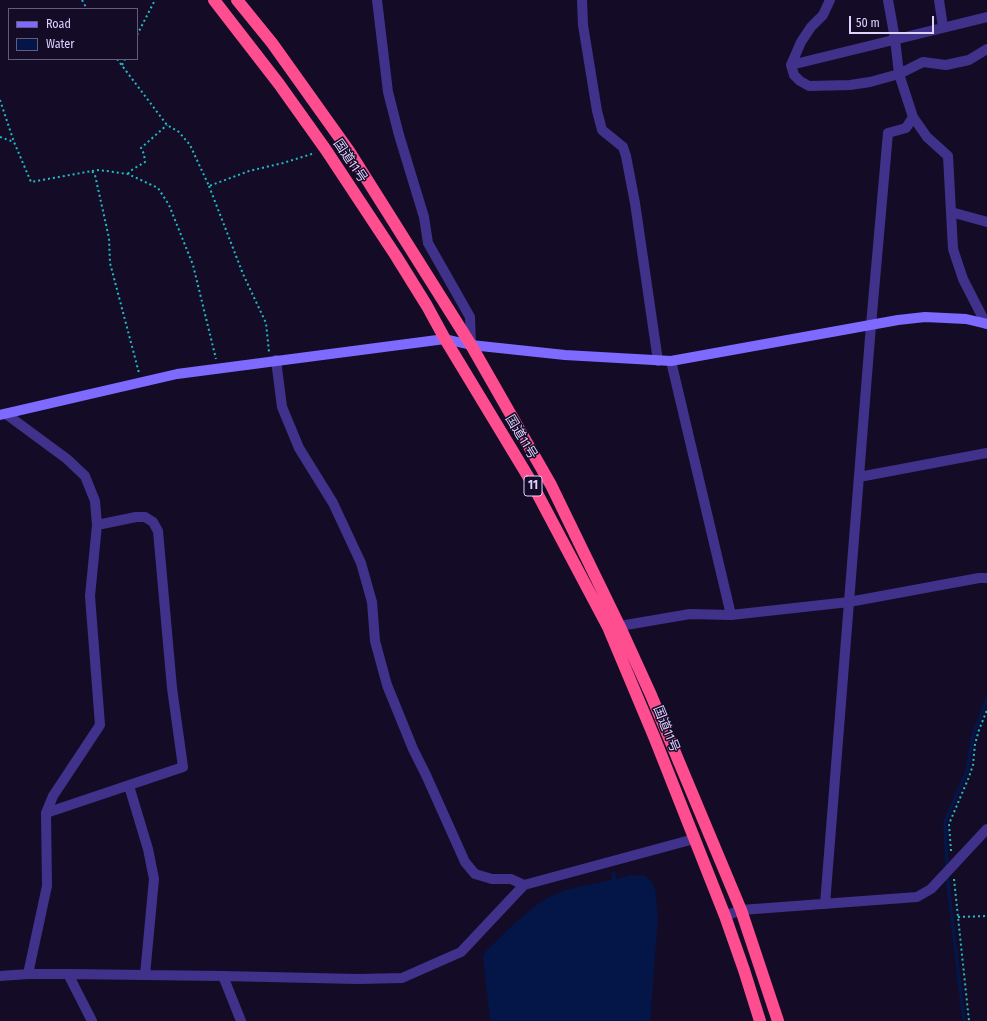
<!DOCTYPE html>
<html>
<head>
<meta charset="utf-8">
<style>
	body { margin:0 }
	#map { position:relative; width:987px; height:1021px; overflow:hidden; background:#140c27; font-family:"Fira Sans Condensed",sans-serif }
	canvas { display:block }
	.legend { position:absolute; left:8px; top:8px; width:130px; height:52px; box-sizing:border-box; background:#140c27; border:1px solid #645c7d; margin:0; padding:5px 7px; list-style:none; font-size:12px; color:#ddd3ff }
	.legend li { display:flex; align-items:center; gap:8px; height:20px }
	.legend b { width:20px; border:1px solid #645c7d }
	.scale { position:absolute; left:849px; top:16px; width:85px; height:18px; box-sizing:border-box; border:2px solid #ddd3ff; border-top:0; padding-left:5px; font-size:12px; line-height:14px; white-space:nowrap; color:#ddd3ff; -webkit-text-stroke:3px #140c27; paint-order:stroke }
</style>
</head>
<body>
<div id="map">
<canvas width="987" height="1021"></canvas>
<ul class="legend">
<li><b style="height:5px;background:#7e6aff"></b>Road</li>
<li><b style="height:11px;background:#041548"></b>Water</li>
</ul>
<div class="scale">50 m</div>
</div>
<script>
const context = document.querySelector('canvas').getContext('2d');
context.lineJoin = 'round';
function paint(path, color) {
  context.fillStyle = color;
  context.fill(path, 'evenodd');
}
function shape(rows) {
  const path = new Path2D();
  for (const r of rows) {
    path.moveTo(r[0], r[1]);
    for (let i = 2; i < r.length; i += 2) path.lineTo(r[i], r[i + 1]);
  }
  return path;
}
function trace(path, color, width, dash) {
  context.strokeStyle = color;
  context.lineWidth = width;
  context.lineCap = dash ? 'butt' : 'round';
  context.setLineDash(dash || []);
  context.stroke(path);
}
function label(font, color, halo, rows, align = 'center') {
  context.font = font + ' "Fira Sans Condensed","Noto Sans JP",sans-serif';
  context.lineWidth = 3;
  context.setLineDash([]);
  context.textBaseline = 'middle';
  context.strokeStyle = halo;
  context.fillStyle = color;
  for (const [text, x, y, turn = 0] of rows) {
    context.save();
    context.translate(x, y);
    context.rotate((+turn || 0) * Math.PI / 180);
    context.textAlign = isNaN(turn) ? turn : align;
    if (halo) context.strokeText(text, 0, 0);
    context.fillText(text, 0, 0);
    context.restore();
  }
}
paint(shape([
	[615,872,616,879,631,875,645,876,652,882,655,889,658,917,650,1021,490,1021,483,957,485,952,518,920,538,904,551,896,569,889,612,880,611,873]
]), '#041548');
trace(shape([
	[947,869,945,822,967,771,973,735,987,700],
	[947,875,964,1021]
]), '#041548', 3.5);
trace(shape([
	[82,0,87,9],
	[137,35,155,0],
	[117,59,167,125,179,132,190,145,209,186,249,171,283,163,315,153],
	[122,65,125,59],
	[0,100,14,142,31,182,92,171,95,175,109,238,110,263,139,373],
	[0,137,14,142],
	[92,171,99,170,128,174,158,188,169,205,193,265,216,359],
	[128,174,130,171,145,162,144,154,141,148,167,125],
	[209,186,243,274,266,323,269,352],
	[951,851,949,824,969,777,973,765,975,744,979,730,987,710],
	[954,879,969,1021],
	[958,917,987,916]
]), '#21bcc4', 2, [2, 3]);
trace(shape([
	[377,0,388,92,399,135,424,217,428,243,470,317,471,345],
	[582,0,583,25,597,111,602,130,623,147,626,156,635,203,658,361],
	[830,0,823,15,811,27,801,42,791,65,794,75,800,81,809,86,850,85,870,82,899,74,923,62,946,65,969,60,987,49],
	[939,0,943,27],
	[791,65,987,17],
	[913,117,927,137,948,156,953,249,963,279,986,324],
	[951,212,987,222],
	[276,360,282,407,299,448,333,503,361,563,372,602,375,641,387,685,413,749,426,775,465,862,475,874,492,879,511,879,524,885],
	[671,361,731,615],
	[6,414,67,459,85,476,95,501,97,525,90,596,100,725,53,796,46,813,47,886,28,974],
	[859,477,987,453],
	[614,627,690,614,731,615,849,602,979,578,987,578],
	[129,786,148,849,154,879,145,975],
	[46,813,183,767,172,688,158,531,153,522,145,517,136,517,97,525],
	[825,904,871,325,888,133,906,128,913,117,899,74,895,39,888,0],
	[725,916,741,910,917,897,931,889,987,829],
	[68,974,92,1021],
	[0,976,28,974,68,974,223,976,358,979,402,978,461,952,524,885,694,839],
	[223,976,241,1021]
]), '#40328b', 10);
trace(shape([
	[0,415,177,374,445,339,471,345,565,355,671,361,898,320,925,317,966,319,987,324]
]), '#7e6aff', 10);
trace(shape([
	[214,0,279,84,326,150,396,256,427,306,445,339,529,478,608,627,655,739,725,916,744,970,760,1021],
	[237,0,272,43,349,151,471,345,551,485,620,627,651,695,741,910,778,1021]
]), '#ff4e8f', 12);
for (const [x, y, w] of [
	[533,486,18]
]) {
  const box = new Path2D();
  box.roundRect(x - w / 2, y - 10, w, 20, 3);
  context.fillStyle = '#140c27';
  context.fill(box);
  trace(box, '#ddd3ff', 1);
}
label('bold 12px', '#ddd3ff', null, [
	["11",533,486]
]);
label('13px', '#ddd3ff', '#140c27', [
	["国道11号",350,161,56],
	["国道11号",521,437,59],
	["国道11号",666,729,68]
]);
</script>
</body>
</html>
